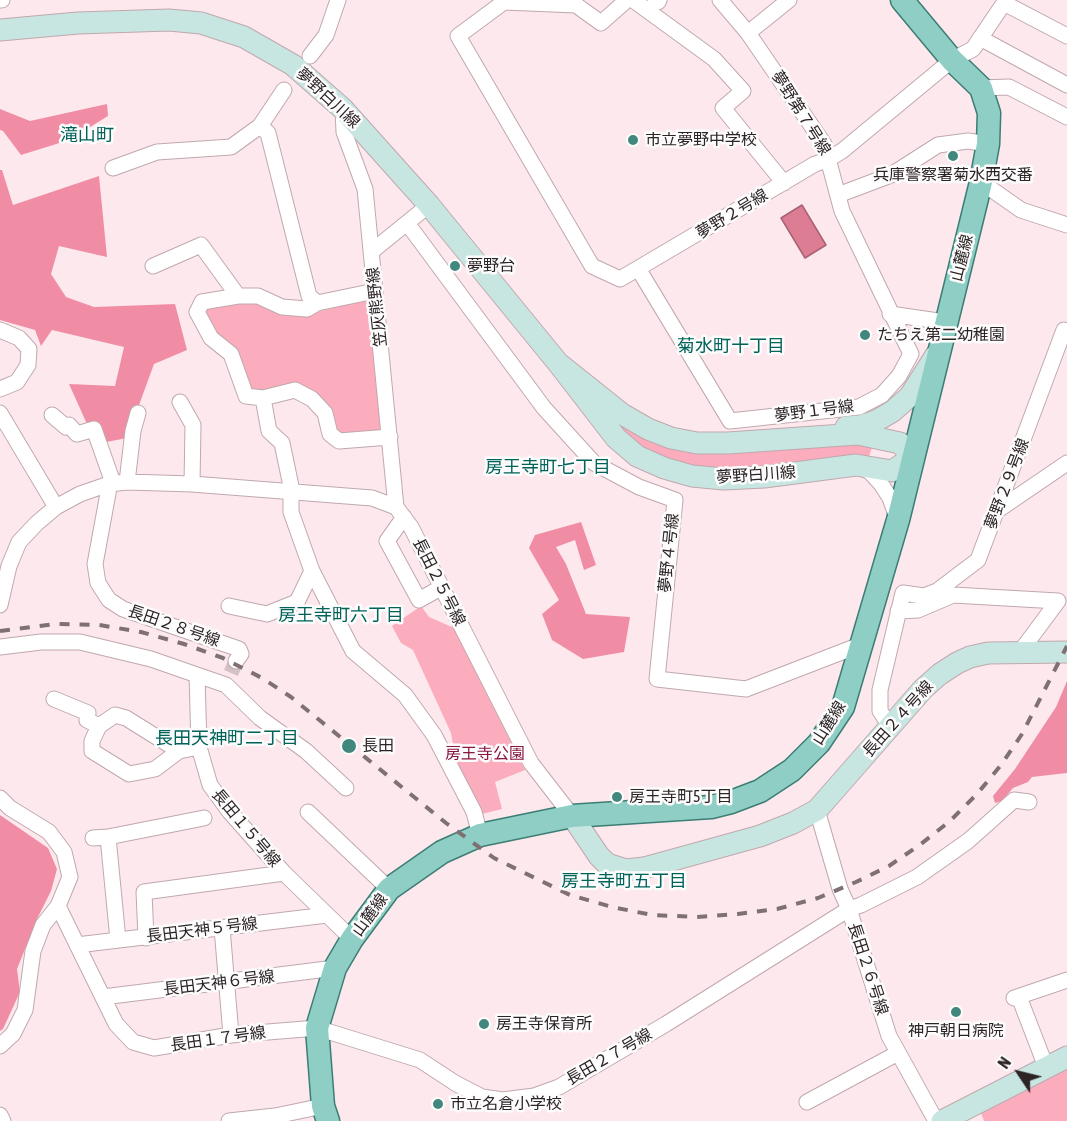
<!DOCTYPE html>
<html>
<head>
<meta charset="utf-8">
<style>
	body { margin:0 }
	#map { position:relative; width:1067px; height:1121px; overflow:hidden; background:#fde9ed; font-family:"Asap Condensed",sans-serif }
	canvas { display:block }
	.north { position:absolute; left:989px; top:1043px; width:60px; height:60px; -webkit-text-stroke:4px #fcfcfc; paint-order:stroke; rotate:305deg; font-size:16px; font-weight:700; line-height:24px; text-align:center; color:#2c2325 }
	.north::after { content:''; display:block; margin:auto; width:21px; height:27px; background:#2c2325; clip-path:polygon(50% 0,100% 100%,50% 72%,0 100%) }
</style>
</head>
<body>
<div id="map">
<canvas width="1067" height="1121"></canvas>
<div class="north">N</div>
</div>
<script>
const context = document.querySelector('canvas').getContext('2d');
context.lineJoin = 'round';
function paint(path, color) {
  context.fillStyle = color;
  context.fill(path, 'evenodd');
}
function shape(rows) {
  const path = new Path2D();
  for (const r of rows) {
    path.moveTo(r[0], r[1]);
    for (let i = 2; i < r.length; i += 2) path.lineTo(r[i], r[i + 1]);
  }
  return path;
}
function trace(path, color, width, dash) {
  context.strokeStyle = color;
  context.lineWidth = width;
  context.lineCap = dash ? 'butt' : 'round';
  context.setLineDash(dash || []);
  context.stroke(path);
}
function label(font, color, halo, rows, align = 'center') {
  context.font = font + ' "Asap Condensed","Noto Sans JP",sans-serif';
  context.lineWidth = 5;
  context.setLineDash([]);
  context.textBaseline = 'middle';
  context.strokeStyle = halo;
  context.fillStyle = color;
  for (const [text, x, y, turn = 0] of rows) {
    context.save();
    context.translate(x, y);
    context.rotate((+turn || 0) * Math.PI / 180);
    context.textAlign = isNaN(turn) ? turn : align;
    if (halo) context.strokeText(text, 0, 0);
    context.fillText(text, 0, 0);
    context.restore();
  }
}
paint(shape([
	[364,300,370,305,382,430,380,433,338,434,316,396,267,390,251,391,204,312,207,307,256,301,305,315],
	[615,422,644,436,874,442,868,459,765,469,695,470,642,448,617,429],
	[421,606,429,617,454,628,525,770,495,782,502,809,482,814,456,762,451,733,413,650,401,643,392,626],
	[1067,1068,1067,1121,984,1121,979,1108]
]), '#fbacbd');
paint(shape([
	[107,104,108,116,69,140,21,155,3,131,0,130,0,109,30,121],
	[0,170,2,170,13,205,99,176,107,257,59,246,51,274,66,297,94,307,175,304,187,350,154,364,127,438,96,444,69,384,115,386,124,347,52,330,41,346,35,330,0,320],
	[581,522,596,565,584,570,575,540,556,547,566,564,586,614,630,617,624,652,583,659,552,640,542,614,559,600,529,548,535,535],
	[1067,681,1067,773,1032,777,1028,782,1013,788,1002,801,995,803,993,796,1015,769,1056,707],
	[0,815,48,848,57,869,51,891,38,917,17,969,20,992,3,1029,0,1031]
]), '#f08da4');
const water = shape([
	[802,205,826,245,805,258,781,218,802,205]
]);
paint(water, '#dd7d94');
trace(water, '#a86273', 1.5);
trace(shape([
	[231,673,236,661]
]), '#d3c1c5', 15, [15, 8]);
const street = shape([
	[0,0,2,0],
	[627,0,601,23,576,5,504,2,458,36,592,266,620,279,815,164,827,160,842,151,952,60,973,49,1006,0],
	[633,0,714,59,743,91,723,108,784,183],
	[655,0,658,2,659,0],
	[1004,3,1067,36],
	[748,33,789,0],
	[980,38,1067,85],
	[310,56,326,35,338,0],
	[981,88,1009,87,1067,117],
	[343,109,344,132,365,189,396,507],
	[260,126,268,133,309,296,317,303],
	[113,168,157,152,231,147,260,126,284,90],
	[981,182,1021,210,1067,225],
	[838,195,891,175,938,145,968,141,988,144],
	[407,223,544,408,594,463,639,487,675,500,657,679,746,689,860,645],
	[371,252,429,205],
	[153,266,201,245,238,296],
	[639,270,730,421,859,407,882,395,899,376,911,354,842,211,824,144,748,33,720,0],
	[375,291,317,303,307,309,282,307,258,296,238,296,202,302,197,312,211,338,231,354,246,396,263,398,295,390,312,399,325,413,330,434,339,441,390,437],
	[890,314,945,322],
	[0,330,19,338,29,349,28,365,17,382,0,389],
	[263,398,269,431,282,443,291,486,291,512,312,571,353,651,405,695,434,735,474,812,480,835],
	[180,402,193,425,192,484],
	[0,413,56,507],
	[52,415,66,427,69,425,77,434,94,429,111,477,95,564,98,583,109,600,123,609,239,649,241,654,236,661],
	[861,467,870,472,881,484,890,498,898,520],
	[127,482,133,431,138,413],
	[998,510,1067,463],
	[404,517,387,541,419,600,442,587],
	[0,605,9,566,19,542,37,523,56,507,80,494,109,484,127,482,192,484,372,498,396,507,411,527,531,763,572,816],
	[229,606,267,614,297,602,312,571],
	[898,611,918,610,953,595,1058,601],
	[0,647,41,642,80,642,151,659,197,675,199,747,210,785,229,811,284,873,352,939],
	[1020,652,1058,601],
	[197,675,226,685,260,718,306,751,346,788],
	[54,699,88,713,87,720,99,726],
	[891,728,880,711,880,690,903,593,924,596,937,591,978,560,1064,330,1067,331],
	[179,751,126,718,115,715,99,726,92,741,92,751,129,774,155,769,179,751,199,747],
	[0,798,10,808,49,832,64,852,70,877,58,906,43,925,33,951,25,1010,13,1034,0,1046],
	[817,810,840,889,849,909,889,1036,936,1121],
	[308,812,389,889],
	[108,837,118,940],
	[93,838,108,837,204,818],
	[58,906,116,1024,133,1042,154,1048,231,1035,317,1028,420,1060,455,1083,482,1097,503,1100,534,1096,559,1087,666,1024,849,909,861,905,917,877,968,841,1014,800,1029,802],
	[222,928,231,1035],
	[146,938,144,892,284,873],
	[77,945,327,915],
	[1021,996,1021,1002,1046,1067],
	[103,997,335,968],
	[1014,998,1067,980],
	[807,1102,898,1053],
	[0,1115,3,1121],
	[229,1121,275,1116,323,1106]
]);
const secondary = shape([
	[0,30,78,23,169,20,201,23,244,37,293,65,343,109,429,205,558,363,616,438,637,456,664,468,692,476,724,479,764,477,856,465,892,471,913,457,900,443,858,434,728,443,697,443,671,438,648,429,622,414,558,363],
	[846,427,860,426,876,421,893,411,910,396,936,355],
	[572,816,599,856,607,864,626,870,644,868,760,836,793,823,817,810,923,689,940,674,957,663,970,657,988,653,1067,652],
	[942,1121,1067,1057]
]);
const primary = shape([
	[328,1121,323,1106,317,1028,335,968,352,939,389,889,442,852,480,835,572,816,711,807,731,802,760,791,792,770,819,743,843,707,898,520,981,182,988,144,989,113,981,88,952,60,902,0]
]);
trace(street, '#c0a8ad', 17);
trace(secondary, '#c0a8ad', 23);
trace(primary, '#3c7d74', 25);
trace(street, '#fff', 15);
trace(secondary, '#c7e6e2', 21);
trace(primary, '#8fcec5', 22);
trace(shape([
	[0,631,55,624,99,625,141,632,184,644,223,658,262,678,291,697,446,823,494,858,570,895,612,907,652,915,697,917,738,914,777,909,818,898,856,882,889,866,921,844,950,821,977,794,1001,765,1022,734,1067,646]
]), '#7e7073', 4, [10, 10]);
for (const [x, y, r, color] of [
	[633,140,6,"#42877e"],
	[953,156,6,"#42877e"],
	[455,266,6,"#42877e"],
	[865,335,6,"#42877e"],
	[349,746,8,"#42877e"],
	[617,797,6,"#42877e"],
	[956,1012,6,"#42877e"],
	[484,1024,6,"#42877e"],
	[438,1104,6,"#42877e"]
]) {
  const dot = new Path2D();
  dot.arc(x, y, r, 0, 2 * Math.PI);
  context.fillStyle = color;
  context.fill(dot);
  trace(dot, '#fcfcfc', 2);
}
label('16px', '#2c2325', '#fcfcfc', [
	["夢野白川線",328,98,43],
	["夢野第７号線",801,113,58],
	["夢野２号線",732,214,-31],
	["山麓線",962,258,-76],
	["笠灰熊野線",377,307,-96],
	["夢野１号線",814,411,-7],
	["夢野白川線",756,475,-4],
	["夢野２９号線",1007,484,-69],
	["夢野４号線",669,553,-84],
	["長田２５号線",439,582,63],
	["長田２８号線",174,626,19],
	["長田２４号線",898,719,-48],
	["山麓線",829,723,-58],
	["長田１５号線",246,828,50],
	["山麓線",370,915,-54],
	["長田天神５号線",202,930,-7],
	["長田２６号線",868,969,72],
	["長田天神６号線",219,983,-7],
	["長田１７号線",218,1039,-8],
	["長田２７号線",609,1057,-30]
]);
label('16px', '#2c2325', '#fcfcfc', [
	["市立夢野中学校",645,140],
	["兵庫警察署菊水西交番",953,175,"center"],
	["夢野台",467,266],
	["たちえ第二幼稚園",877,335],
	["長田",362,746],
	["房王寺町5丁目",629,797],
	["房王寺保育所",496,1024],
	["神戸朝日病院",956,1031,"center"],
	["市立名倉小学校",450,1104]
], 'left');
label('16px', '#8a1541', '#fcfcfc', [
	["房王寺公園",485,754]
]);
label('18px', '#006259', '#fcfcfc', [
	["滝山町",87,135],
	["菊水町十丁目",731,346],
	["房王寺町七丁目",548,467],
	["房王寺町六丁目",341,615],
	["長田天神町二丁目",227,738],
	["房王寺町五丁目",624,881]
]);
</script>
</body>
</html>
